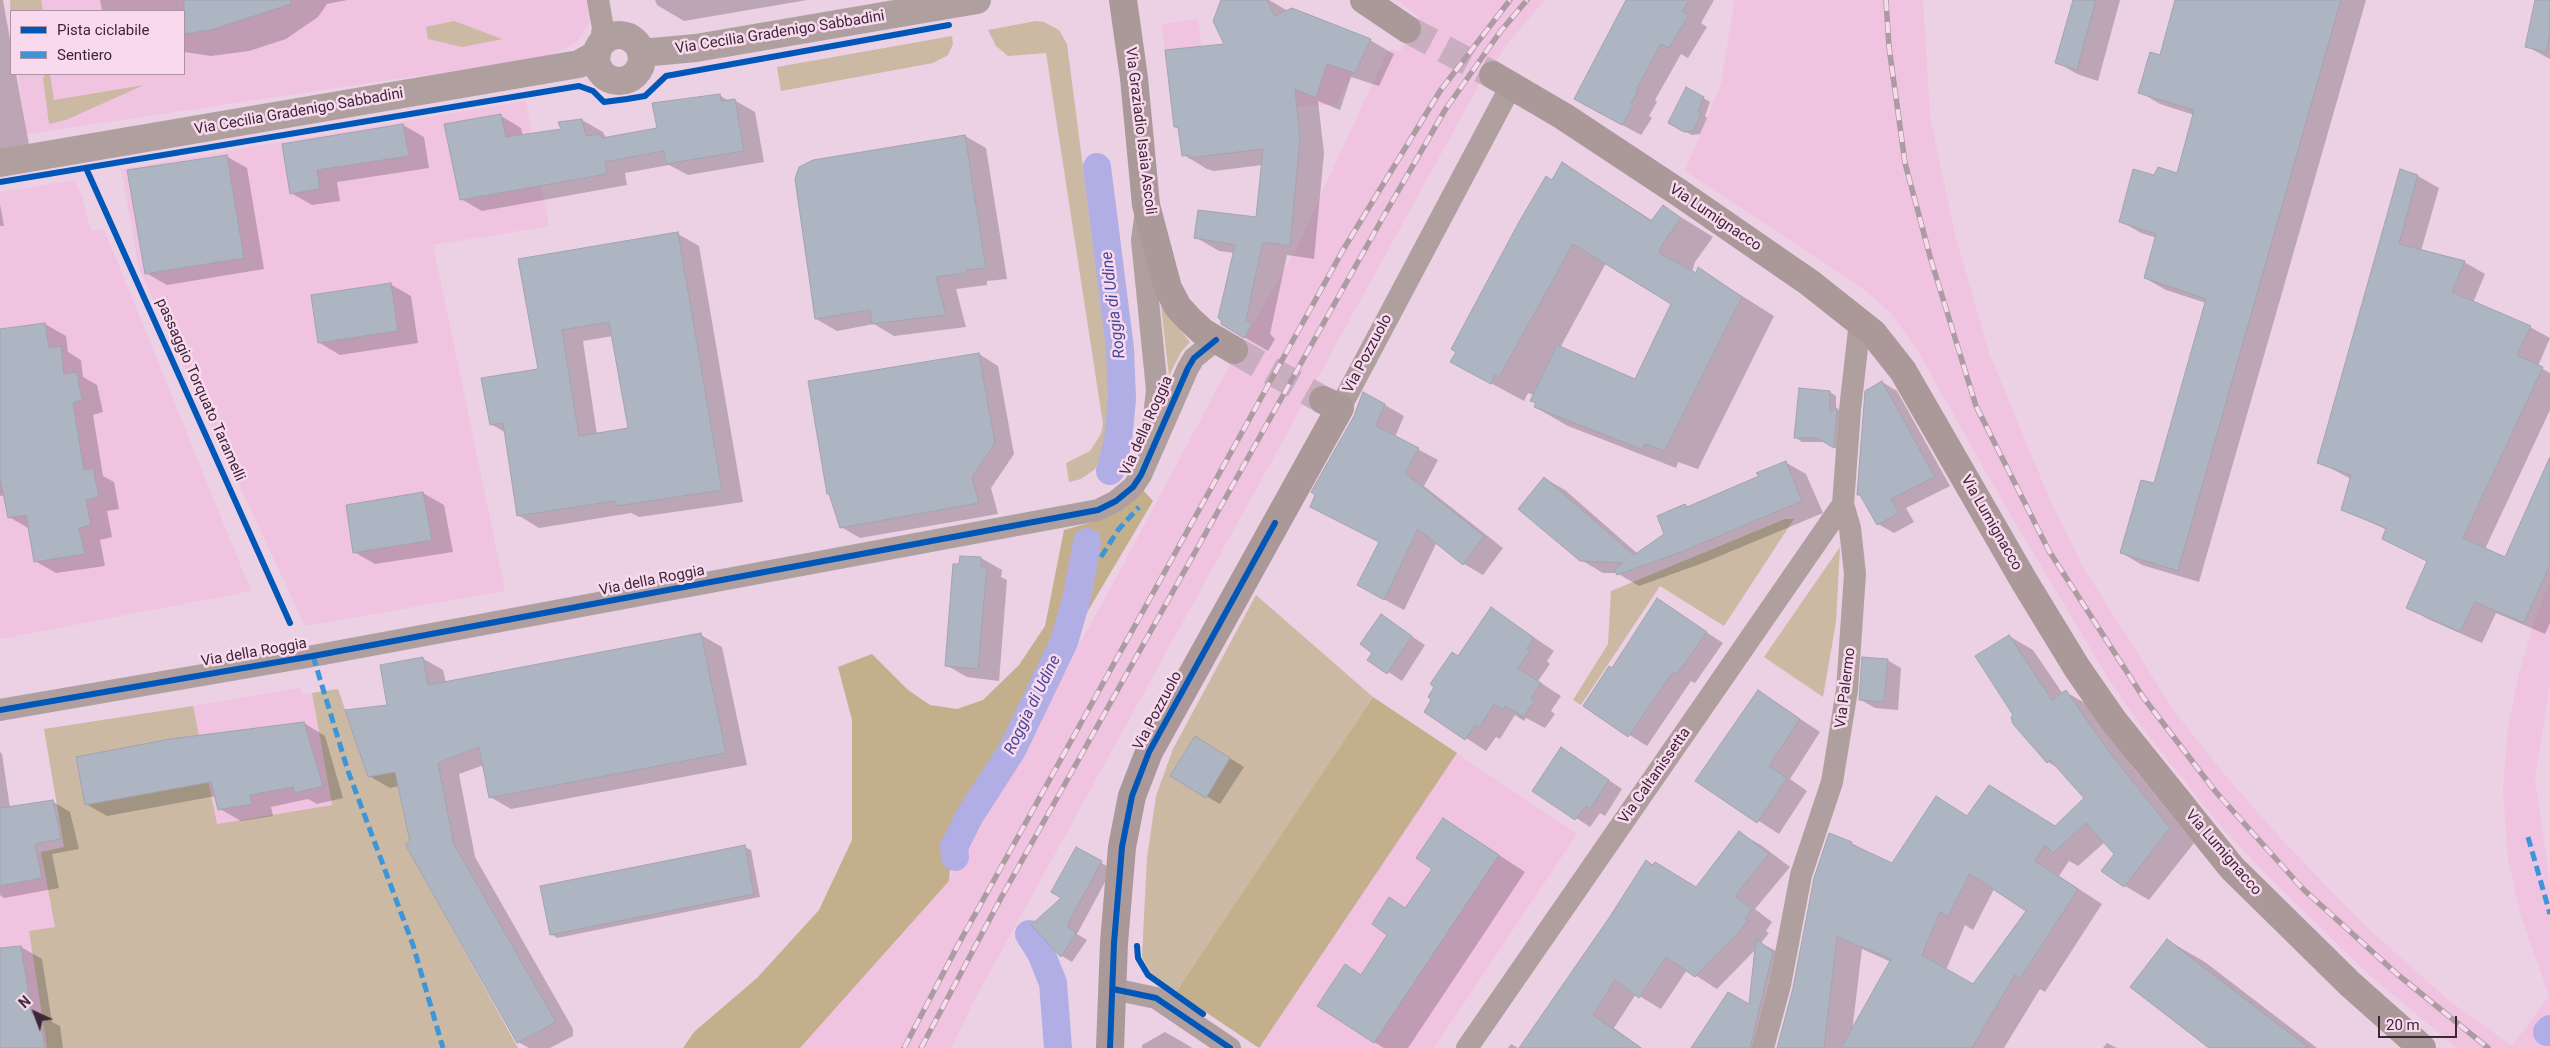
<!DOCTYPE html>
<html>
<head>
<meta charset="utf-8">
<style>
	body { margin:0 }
	#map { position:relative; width:2550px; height:1048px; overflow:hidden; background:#ecd0e3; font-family:Roboto,sans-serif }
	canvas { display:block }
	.legend { position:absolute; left:10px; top:10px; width:175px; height:65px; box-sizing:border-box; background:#f9d9ee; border:1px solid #ad92a4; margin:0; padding:6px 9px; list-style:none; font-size:15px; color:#3b2735 }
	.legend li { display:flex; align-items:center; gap:10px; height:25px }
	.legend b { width:25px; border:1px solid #ad92a4 }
	.north { position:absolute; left:10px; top:988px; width:50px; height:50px; -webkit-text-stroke:4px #f9d9ee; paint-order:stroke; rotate:317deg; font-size:14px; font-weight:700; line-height:20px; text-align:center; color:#3b2735 }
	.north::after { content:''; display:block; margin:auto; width:18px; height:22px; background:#3b2735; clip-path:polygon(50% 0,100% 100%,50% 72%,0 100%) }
	.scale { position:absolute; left:2378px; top:1016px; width:79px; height:22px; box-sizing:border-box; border:2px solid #3b2735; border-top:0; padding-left:6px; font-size:15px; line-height:18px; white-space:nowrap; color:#3b2735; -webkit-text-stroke:4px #f9d9ee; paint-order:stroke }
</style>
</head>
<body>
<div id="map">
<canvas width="2550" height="1048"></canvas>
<ul class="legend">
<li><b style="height:6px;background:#0057b8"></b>Pista ciclabile</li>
<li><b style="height:6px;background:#3e96d8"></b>Sentiero</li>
</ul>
<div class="north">N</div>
<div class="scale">20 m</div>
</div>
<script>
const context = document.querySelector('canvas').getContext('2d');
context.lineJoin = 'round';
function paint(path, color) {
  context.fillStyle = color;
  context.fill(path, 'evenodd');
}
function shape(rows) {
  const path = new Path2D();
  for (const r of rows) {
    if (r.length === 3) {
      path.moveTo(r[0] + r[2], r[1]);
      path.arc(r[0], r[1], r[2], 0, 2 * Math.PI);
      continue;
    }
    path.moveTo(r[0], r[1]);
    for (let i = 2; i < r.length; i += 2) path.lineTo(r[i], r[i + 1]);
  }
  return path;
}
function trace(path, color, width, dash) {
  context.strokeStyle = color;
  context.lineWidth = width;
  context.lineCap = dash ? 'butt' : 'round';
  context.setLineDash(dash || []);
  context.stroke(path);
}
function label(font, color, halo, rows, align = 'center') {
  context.font = font + ' Roboto,sans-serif';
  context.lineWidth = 5;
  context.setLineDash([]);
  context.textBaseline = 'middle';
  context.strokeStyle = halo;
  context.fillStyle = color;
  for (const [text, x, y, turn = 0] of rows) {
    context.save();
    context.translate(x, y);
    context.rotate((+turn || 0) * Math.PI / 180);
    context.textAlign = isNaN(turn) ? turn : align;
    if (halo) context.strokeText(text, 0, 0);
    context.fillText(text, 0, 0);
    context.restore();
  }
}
paint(shape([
	[10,0,590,0,592,19,577,42,554,54,537,58,27,134,18,74,184,74,184,11,11,11,11,19],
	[1396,0,1545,0,1506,45,1479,85,976,997,951,1048,800,1048,949,881,1116,578,1242,342,1296,249,1385,56,1391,49,1400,52,1419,16],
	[1735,0,1923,0,1930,117,1955,235,1989,353,2049,498,2083,567,2174,711,2229,780,2285,843,2359,920,2448,1000,2512,1046,2549,996,2521,916,2508,860,2503,791,2508,727,2519,674,2534,622,2550,581,2550,682,2535,779,2550,883,2550,1048,2457,1048,2367,973,2271,879,2218,823,2145,731,2113,686,2007,509,1919,353,1892,314,1866,291,1838,272,1685,171,1721,84],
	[1292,8,1371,39,1337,104,1297,107,1271,103,1208,110,1174,127,1162,24,1198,19,1202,50,1232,46],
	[526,101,549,226,433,245,505,591,305,626,139,269,121,169],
	[75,180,82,197,91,231,104,229,251,591,0,639,0,192],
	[299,688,304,695,312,693,332,805,216,824,193,706],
	[1373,697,1577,834,1434,1048,1260,1048,1176,992],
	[41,852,55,927,29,931,47,1048,0,1048,0,859]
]), '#f0c3e1');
paint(shape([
	[10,0,41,0,43,11,11,11,11,15],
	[454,21,502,39,503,39,462,47,428,39,426,27],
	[1036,21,1044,22,1059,30,1067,44,1108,360,1110,400,1106,449,1095,469,1081,479,1069,482,1066,463,1090,451,1101,434,1103,424,1046,53,1008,56,996,46,988,30],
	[952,36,953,44,948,55,933,63,781,91,777,67],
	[45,74,50,74,54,100,144,85,66,120,49,124,43,79],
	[1160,298,1171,319,1190,342,1181,352,1169,376],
	[1785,519,1794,519,1724,626,1660,586,1581,705,1573,700,1608,644,1611,591],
	[1840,547,1836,622,1823,697,1764,657],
	[1256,595,1373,697,1176,992,1152,976,1142,957,1147,858,1156,796,1173,749],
	[338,689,368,776,395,772,410,842,406,845,518,1048,47,1048,29,931,55,927,41,852,64,847,44,729,193,706,217,824,332,805,312,693]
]), '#cbb9a4');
paint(shape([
	[1143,490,1153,501,1066,648,1043,679,952,846,949,881,800,1048,683,1048,694,1032,757,978,819,910,852,840,852,720,838,667,872,654,908,690,930,705,957,709,983,700,1019,665,1045,626,1064,530,1106,518],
	[1373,697,1457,753,1259,1048,1176,992]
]), '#c4af8c');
paint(shape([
	[0,0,3,0,11,45,11,74,16,74,31,155,0,160],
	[100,0,347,0,327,4,318,17,286,39,249,51,211,56,184,52,184,11,102,11],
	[655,0,807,0,684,21,657,5],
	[1222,0,1269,0,1288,11,1292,9,1370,40,1394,54,1379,86,1351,77,1340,110,1318,101,1324,153,1314,259,1287,255,1270,334,1275,339,1268,351,1244,337,1235,253,1219,251,1195,237,1257,218,1262,165,1214,171,1207,169,1184,155,1179,129,1175,127,1226,45],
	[1628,0,1714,0,1701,23,1707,27,1688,58,1681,54,1655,100,1657,102,1649,116,1652,118,1641,135,1594,110],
	[2075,0,2120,0,2098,81,2077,74,2057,62],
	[2177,0,2366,0,2199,582,2142,565,2122,553,2154,485,2206,303,2166,290,2145,278,2157,238,2141,233,2120,221,2155,176,2178,175,2194,115,2160,104,2140,92,2161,56],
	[2536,0,2550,0,2550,59,2526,46],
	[1686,88,1710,102,1705,116,1707,118,1700,134,1692,135,1669,123],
	[719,95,729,101,734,100,755,112,764,162,688,175,669,165,625,173,627,185,482,211,461,199,501,116,521,128,523,136,562,130,582,120,603,132,606,138,658,129],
	[403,125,424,137,429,168,337,182,340,201,312,205,291,193,284,145],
	[965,136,986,148,1007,279,987,281,987,285,956,289,966,327,894,336,874,324,837,331,816,319],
	[226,156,247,168,264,269,167,285,146,273],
	[1563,163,1653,221,1663,206,1713,237,1695,262,1692,272,1696,275,1699,269,1774,316,1698,469,1678,462,1676,468,1568,426,1535,407,1537,404,1531,400,1534,395,1528,393,1524,401,1485,380,1552,181],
	[1606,263,1673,304,1635,381,1560,348],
	[2401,170,2418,176,2439,188,2421,251,2464,262,2485,274,2473,303,2530,327,2550,338,2538,366,2550,373,2550,410,2485,549,2506,559,2550,493,2550,623,2545,634,2496,613,2482,643,2428,619,2407,607,2428,562,2383,538,2387,530,2343,509,2351,479,2319,462],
	[0,204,4,226,0,226],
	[678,234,699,246,743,502,639,517,631,513,539,528,518,515,506,433,491,424,540,370,519,260],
	[613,336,630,429,597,435,583,341],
	[390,284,411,296,418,343,340,355,320,343],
	[45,324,66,336,68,352,81,360,83,377,97,385,103,412,93,415,103,476,114,482,119,509,107,511,112,537,100,540,105,566,56,573,35,561,30,529,9,517,5,495,0,496,0,330],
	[979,354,998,366,1014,454,991,488,998,514,860,538,841,527],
	[1882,382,1897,391,1950,486,1906,508,1914,522,1894,533,1878,524,1863,497,1858,494],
	[1830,392,1836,396,1836,408,1843,413,1840,451,1825,442,1802,442,1796,438],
	[1385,405,1404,416,1395,437,1438,460,1424,486,1503,548,1483,575,1464,564,1437,542,1404,610,1378,596,1380,542,1331,517],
	[1785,462,1806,474,1823,513,1703,563,1639,586,1617,573,1603,573,1581,560,1544,478,1565,490,1638,554,1665,534,1685,505,1690,508,1760,477],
	[423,493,444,505,453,552,375,564,354,552,347,506],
	[962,557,981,558,1002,570,1001,577,1007,580,999,681,967,677,946,665],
	[1657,600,1723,643,1695,683,1691,681,1647,746,1584,706,1612,670],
	[1491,608,1554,651,1547,661,1550,664,1538,681,1561,696,1551,711,1555,714,1545,728,1526,718,1524,721,1515,715,1500,739,1496,737,1486,751,1425,711],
	[1381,616,1425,645,1402,681,1369,659,1374,653],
	[701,635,722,647,747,765,511,809,490,797,484,765,459,774,475,857,573,1029,573,1036,550,1048,529,1048,518,1042,412,842,399,786,390,788,369,776,389,706,422,658,443,670,446,683],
	[2009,636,2033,650,2063,694,2066,692,2090,706,2131,765,2194,843,2149,900,2125,886,2115,854,2105,842,2078,866,2069,861,2059,876,2102,904,2045,992,2040,989,2004,1048,1777,1048,1794,989,1815,879,1851,843,1892,865,1968,817,2056,827,2085,798,2060,769,2048,762,2014,723],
	[1994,889,2027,911,1973,985,1946,970,1965,925,1973,930],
	[1862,949,1891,962,1852,1032],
	[1887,660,1901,668,1898,710,1875,708,1861,700],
	[1758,691,1820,732,1790,779,1807,791,1779,834,1697,781],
	[304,723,325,736,343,798,317,804,308,799,271,807,273,816,241,821,220,809,216,796,107,816,86,804],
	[1209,745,1244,767,1220,804,1206,796],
	[1561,748,1622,789,1605,816,1600,813,1590,827,1534,790],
	[0,752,2,754,10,808,52,801,70,812,79,849,52,854,59,888,4,898,0,895],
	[1444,819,1525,872,1408,1048,1384,1048,1374,1042,1345,966,1362,976,1433,869],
	[1739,833,1761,845,1790,867,1755,909,1772,922,1766,931,1769,933,1761,943,1776,951,1771,1048,1697,1048,1750,1006,1756,949,1717,989,1687,970,1661,1009,1636,994,1614,1028,1642,1048,1521,1048,1697,888],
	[744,847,751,850,760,897,557,938,551,934],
	[1077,849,1112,869,1077,934,1087,940,1072,962,1062,956,1063,898],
	[2167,940,2205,962,2317,1048,2211,1048],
	[21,947,42,959,52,1022,60,1026,63,1048,0,1048,0,950],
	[1165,1032,1186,1044,1192,1048,1142,1048,1142,1045],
	[2107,1043,2117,1048,2103,1048],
	[1511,1044,1518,1048,1508,1048]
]), '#0003');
trace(shape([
	[1097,167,1120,349,1122,399,1118,441,1110,471],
	[955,857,954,847,969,817,1012,750,1064,642,1077,597,1087,542],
	[1029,934,1041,953,1053,983,1058,1048],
	[2547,1032,2550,1029]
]), '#b1aee5', 28);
const building = shape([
	[184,0,290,0,291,4,211,30,184,34,184,0],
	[1221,0,1267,0,1275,16,1292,8,1371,39,1355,73,1327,64,1316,98,1295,89,1300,139,1290,246,1263,242,1246,320,1252,324,1244,338,1221,324,1221,320,1218,318,1235,245,1194,238,1198,210,1256,217,1263,149,1189,158,1188,155,1182,156,1178,127,1174,127,1165,50,1224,44,1213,21,1221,0],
	[1626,0,1689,0,1682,12,1689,15,1669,48,1661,44,1637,88,1638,90,1631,104,1633,106,1622,125,1574,99,1626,0],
	[2073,0,2096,0,2077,70,2055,63,2073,0],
	[2175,0,2341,0,2178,571,2120,553,2141,480,2154,483,2206,299,2144,278,2156,234,2119,222,2133,169,2154,175,2158,167,2177,173,2194,110,2138,93,2150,52,2160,55,2175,0],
	[2535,0,2550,0,2550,34,2546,52,2525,47,2535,0],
	[1686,87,1704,97,1698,111,1701,114,1693,131,1684,132,1668,123,1686,87],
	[720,94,721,101,735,99,744,151,666,164,664,151,605,162,607,174,460,200,444,124,501,114,506,137,561,129,558,122,582,119,586,136,600,134,602,138,657,128,652,103,720,94],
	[403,124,409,156,317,170,320,189,290,194,282,144,403,124],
	[965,135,986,268,966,270,966,273,936,277,946,315,872,324,870,310,815,319,795,179,799,167,813,160,965,135],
	[227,155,244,258,145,274,127,170,227,155],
	[1562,162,1651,221,1663,205,1681,218,1663,243,1659,253,1696,273,1698,267,1742,297,1665,451,1645,444,1643,450,1534,407,1536,403,1530,401,1557,345,1635,379,1671,304,1573,244,1499,377,1495,375,1491,384,1450,362,1456,352,1451,349,1519,222,1546,176,1552,180,1562,162],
	[2400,169,2418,175,2399,244,2465,261,2452,292,2531,326,2517,355,2543,367,2463,538,2505,557,2550,457,2550,565,2524,623,2475,602,2460,632,2406,608,2427,561,2382,539,2386,528,2341,510,2351,475,2317,463,2400,169],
	[678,232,722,490,617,506,615,501,517,516,503,423,490,425,481,378,538,369,518,259,678,232],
	[609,322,628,428,579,436,562,330,609,322],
	[391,283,398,331,318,343,311,295,391,283],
	[45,323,49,348,61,346,64,374,77,372,82,400,73,403,84,470,93,468,99,497,86,500,91,525,79,528,85,554,34,562,26,515,8,518,0,478,0,329,45,323],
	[979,353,995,443,972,477,979,503,840,528,829,494,827,494,808,381,979,353],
	[1882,381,1935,477,1891,499,1899,513,1877,525,1860,495,1857,495,1865,391,1882,381],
	[1799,388,1830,391,1830,412,1837,408,1834,448,1817,438,1794,438,1799,388],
	[1363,392,1385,404,1376,426,1419,448,1405,473,1484,536,1463,565,1418,529,1384,600,1357,585,1379,542,1310,507,1315,495,1311,492,1354,416,1363,392],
	[1786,461,1802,501,1681,552,1617,575,1614,570,1623,563,1580,561,1518,509,1544,477,1634,555,1664,534,1657,516,1685,504,1687,507,1759,476,1756,473,1786,461],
	[423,492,432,540,353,553,346,505,423,492],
	[960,556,981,557,981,566,987,567,978,669,945,666,953,564,959,564,960,556],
	[1657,598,1707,632,1677,674,1673,672,1628,737,1583,706,1609,666,1612,668,1657,598],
	[1491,607,1534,638,1527,648,1530,651,1518,668,1541,683,1531,698,1535,701,1523,717,1506,706,1503,710,1494,704,1479,728,1475,725,1465,740,1424,712,1431,700,1428,697,1434,687,1430,684,1452,652,1458,656,1491,607],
	[1381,614,1412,636,1387,674,1367,660,1372,653,1360,644,1381,614],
	[701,633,726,753,489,798,479,747,438,763,454,844,556,1022,517,1043,405,844,410,842,395,772,368,777,345,710,387,705,380,665,423,657,428,685,701,633],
	[2009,635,2052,700,2066,690,2107,749,2170,828,2124,887,2101,871,2114,854,2086,823,2053,853,2045,845,2035,861,2078,889,2020,979,2015,975,1972,1048,1841,1048,1891,959,1837,937,1824,1048,1777,1048,1793,988,1814,878,1829,833,1852,842,1851,844,1892,863,1936,796,1967,816,1989,785,2055,826,2084,798,2050,760,2047,763,2013,724,2011,717,2013,715,1975,656,2009,635],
	[1970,874,2026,911,1973,984,1922,955,1940,912,1948,917,1970,874],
	[1862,657,1888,659,1884,702,1859,700,1862,657],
	[1758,690,1800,719,1769,766,1787,778,1757,823,1695,781,1758,690],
	[304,722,323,786,295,793,293,787,250,795,252,804,218,810,211,782,85,805,76,757,170,739,304,722],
	[1195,736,1230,758,1206,798,1170,776,1195,736],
	[1561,747,1609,780,1590,809,1586,806,1575,820,1532,791,1561,747],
	[53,800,61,839,35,844,42,878,0,886,0,808,53,800],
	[1443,818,1499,855,1374,1043,1317,1006,1345,964,1361,975,1387,935,1372,924,1389,897,1405,908,1432,869,1416,858,1443,818],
	[1739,831,1769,854,1735,896,1752,909,1745,918,1748,920,1739,932,1695,977,1666,957,1639,998,1615,980,1593,1015,1641,1048,1519,1048,1609,918,1646,860,1652,865,1655,862,1696,887,1739,831],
	[745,845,754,894,550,935,540,886,745,845],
	[1076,847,1102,861,1067,926,1076,933,1061,957,1031,925,1061,898,1051,892,1076,847],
	[1756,939,1773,952,1750,1048,1691,1048,1728,992,1749,1004,1756,939],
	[2167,939,2309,1048,2209,1048,2130,987,2167,939],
	[21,946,32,1014,39,1013,45,1048,0,1048,0,948,21,946]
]);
paint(building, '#adb4c2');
trace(building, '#a3a3af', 1);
trace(shape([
	[1407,29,1493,75],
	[1234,350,1323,400]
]), '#c9aec0', 28, [28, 14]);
trace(shape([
	[598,0,603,28,600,46],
	[1145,218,1142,240,1157,390,1152,435],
	[1340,408,1512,84],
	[0,710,313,656,1098,510,1116,501,1133,487,1141,475,1188,368,1194,358,1216,340],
	[1113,989,1156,998,1230,1048],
	[1467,1048,1843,504],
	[1763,1048,1780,985,1801,875,1832,782,1847,690,1855,574,1850,528,1843,504,1850,410,1860,321]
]), '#afa09f', 22);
trace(shape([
	[619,58,23],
	[641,53,696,48,977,0],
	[0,163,579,64,597,54]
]), '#afa09f', 28);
trace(shape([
	[1123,0,1134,78,1146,205,1168,288,1178,307,1190,320,1203,332,1234,350],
	[1364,0,1407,29],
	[1493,75,1563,116,1681,194,1810,283,1873,333,1903,371,2024,581,2077,668,2113,720,2232,868,2350,984,2422,1048],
	[1110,1048,1114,943,1122,847,1132,796,1149,752,1340,408,1323,400]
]), '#ab9899', 28);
const rail = shape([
	[1886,0,1889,47,1905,163,1931,260,1976,406,2049,551,2143,697,2215,791,2303,889,2397,974,2488,1048],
	[904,1048,958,945,1343,250,1440,91,1510,0],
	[921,1048,1002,896,1382,219,1445,110,1500,32,1527,0]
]);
trace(rail, '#ac9ca2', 5.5);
trace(rail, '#f9d9ee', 4, [11]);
trace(shape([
	[1101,557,1118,530,1139,507],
	[313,656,348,771,413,945,443,1048],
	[2528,837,2550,914]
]), '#3e96d8', 5, [10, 5]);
trace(shape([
	[86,168,290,623],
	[0,182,579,86,593,91,604,102,627,99,645,96,666,76,949,25],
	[0,710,313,656,1098,510,1116,501,1133,487,1141,475,1188,368,1194,358,1216,340],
	[1137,946,1138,958,1148,975,1203,1014],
	[1113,989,1156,998,1230,1048],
	[1110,1048,1114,943,1122,847,1132,796,1149,752,1275,523]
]), '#0057b8', 6);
label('15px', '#3b2735', '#f9d9ee', [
	["Via Cecilia Gradenigo Sabbadini",780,33,-9],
	["Via Cecilia Gradenigo Sabbadini",299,112,-10],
	["Via Graziadio Isaia Ascoli",1140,131,83],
	["Via Lumignacco",1715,218,34],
	["Via Pozzuolo",1368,354,-62],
	["passaggio Torquato Taramelli",200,390,66],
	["Via della Roggia",1147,426,-66],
	["Via Lumignacco",1991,523,60],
	["Via della Roggia",652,581,-11],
	["Via della Roggia",254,653,-10],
	["Via Palermo",1846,688,-83],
	["Via Pozzuolo",1158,711,-62],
	["Via Caltanissetta",1655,776,-55],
	["Via Lumignacco",2223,853,49]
]);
label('italic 16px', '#45479a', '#f9d9ee', [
	["Roggia di Udine",1114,305,-97],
	["Roggia di Udine",1033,705,-64]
]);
</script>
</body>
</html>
